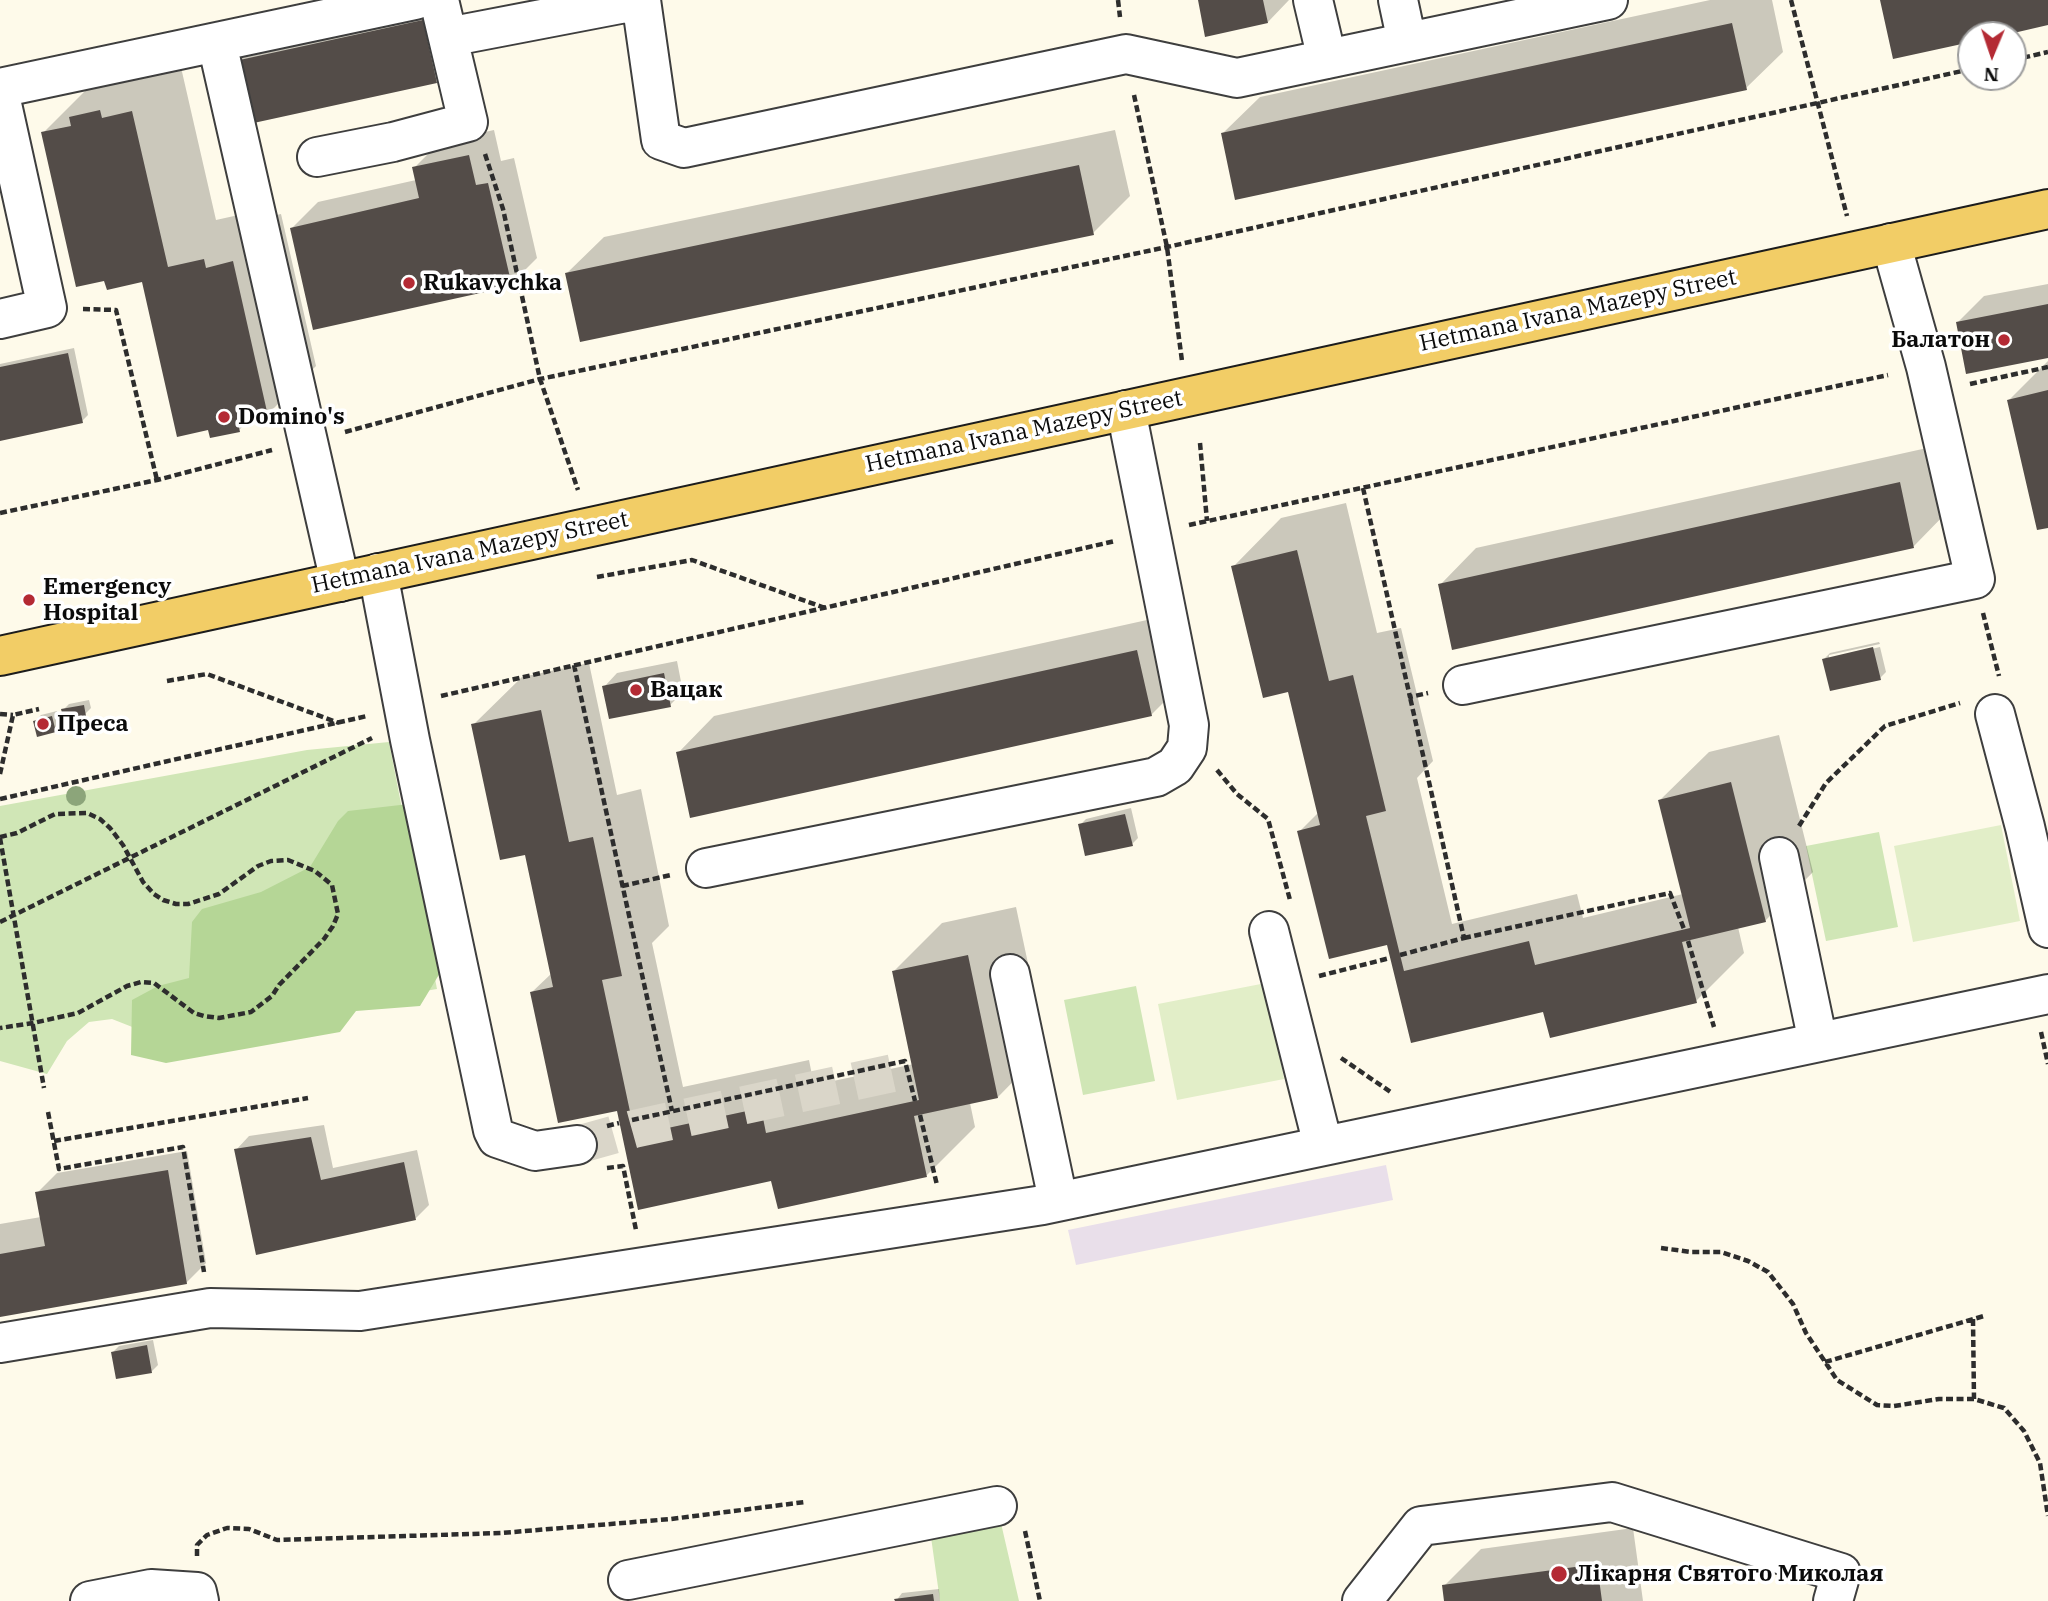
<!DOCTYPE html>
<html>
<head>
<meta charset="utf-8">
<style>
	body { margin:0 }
	#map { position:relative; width:2048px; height:1601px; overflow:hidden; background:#fefaea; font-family:"IBM Plex Serif",serif }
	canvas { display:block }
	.north { position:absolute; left:1957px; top:21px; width:70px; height:70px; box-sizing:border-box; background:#fff; border:2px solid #9d9d9d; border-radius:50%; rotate:182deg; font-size:19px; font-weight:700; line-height:28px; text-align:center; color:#0b0b0b }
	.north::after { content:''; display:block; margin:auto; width:24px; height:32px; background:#b42a34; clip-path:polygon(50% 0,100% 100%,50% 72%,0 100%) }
</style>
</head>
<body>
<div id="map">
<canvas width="2048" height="1601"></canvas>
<div class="north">N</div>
</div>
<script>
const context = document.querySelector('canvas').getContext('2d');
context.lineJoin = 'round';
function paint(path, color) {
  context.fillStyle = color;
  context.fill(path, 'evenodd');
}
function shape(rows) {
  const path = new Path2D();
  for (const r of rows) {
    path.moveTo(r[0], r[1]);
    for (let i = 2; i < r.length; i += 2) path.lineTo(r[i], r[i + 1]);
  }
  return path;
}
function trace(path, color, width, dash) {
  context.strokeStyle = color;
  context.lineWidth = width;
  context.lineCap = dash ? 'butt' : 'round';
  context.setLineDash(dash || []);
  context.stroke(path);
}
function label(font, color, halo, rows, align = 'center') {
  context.font = font + ' "IBM Plex Serif",serif';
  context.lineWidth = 7;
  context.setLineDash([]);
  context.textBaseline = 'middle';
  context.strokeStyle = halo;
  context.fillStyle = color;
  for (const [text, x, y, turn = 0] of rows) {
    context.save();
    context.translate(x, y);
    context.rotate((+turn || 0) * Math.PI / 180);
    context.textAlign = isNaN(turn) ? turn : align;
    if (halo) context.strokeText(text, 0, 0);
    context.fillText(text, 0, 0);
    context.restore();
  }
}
paint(shape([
	[1386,1165,1393,1200,1076,1265,1068,1230]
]), '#e9dfea');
paint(shape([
	[389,742,437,989,340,1005,145,1032,112,1019,89,1022,67,1041,47,1074,0,1061,0,806,307,750],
	[1879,832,1898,927,1826,941,1806,846],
	[1136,986,1155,1081,1083,1095,1064,1000],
	[997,1506,1019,1601,940,1601,930,1530]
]), '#d0e6b6');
paint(shape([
	[409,804,446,963,420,1006,356,1011,340,1032,166,1063,131,1055,132,1000,158,986,189,978,192,922,202,909,261,892,310,867,338,821,348,811]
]), '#b5d696');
paint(shape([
	[2001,825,2020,921,1913,942,1894,846],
	[1266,983,1284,1079,1177,1100,1158,1004]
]), '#e2eec8');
paint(shape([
	[1199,0,1289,0,1268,22],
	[1710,0,1772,0,1783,52,1746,88,1223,133,1260,97],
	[429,15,442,75,436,81,237,62,244,55],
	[180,63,216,220,252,212,254,220,281,214,316,366,267,415,250,419,239,430,143,280,43,133,92,84],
	[494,130,501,161,514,158,537,258,511,284,292,228,318,202,416,180,414,168,440,142],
	[1115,130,1130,196,1093,233,567,273,604,237],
	[2048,284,2048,357,1958,322,1984,296],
	[74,348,88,415,82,421,0,439,0,364],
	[2048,361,2048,526,2009,400],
	[1936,446,1950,509,1914,546,1440,585,1476,548],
	[1346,503,1377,633,1401,628,1433,761,1417,778,1452,924,1577,894,1583,918,1683,894,1660,800,1709,752,1779,735,1813,872,1765,921,1738,927,1744,953,1696,1001,1545,1010,1412,1041,1388,943,1299,832,1319,812,1289,690,1233,567,1281,518],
	[1174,614,1188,678,1151,715,678,753,714,716],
	[1879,642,1880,644,1829,655,1829,659,1880,647,1886,672,1880,678,1824,659,1830,653],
	[677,661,683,692,670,705,604,687,617,673],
	[589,663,617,795,641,789,669,926,652,943,683,1087,809,1060,814,1085,914,1064,894,971,942,923,1016,907,1046,1048,998,1097,970,1103,975,1127,927,1175,773,1179,639,1208,618,1109,532,992,552,973,526,852,473,725,522,677],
	[89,700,91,708,85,714,63,710,69,704],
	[57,711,61,724,55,730,35,721,41,715],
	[1131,808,1138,838,1132,844,1080,825,1086,819],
	[324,1125,333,1168,417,1150,429,1205,416,1218,236,1150,249,1136],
	[187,1151,206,1263,186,1283,0,1315,0,1224,41,1217,37,1193,57,1173],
	[153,1340,158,1365,152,1371,113,1352,119,1346],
	[1633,1528,1643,1601,1446,1601,1444,1586,1481,1549],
	[939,1589,940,1601,896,1601,902,1593]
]), '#0003');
paint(shape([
	[1198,0,1263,0,1268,23,1205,37],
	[1880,0,2048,0,2048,25,2005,35,1971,35,1971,42,1893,59],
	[423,20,437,83,249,124,235,61],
	[1732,23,1747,90,1235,200,1221,133],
	[100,110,102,118,132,111,168,267,204,259,206,268,233,261,268,416,238,423,240,432,210,438,208,430,177,437,142,282,107,290,104,281,76,287,41,132,71,126,69,117],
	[469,155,476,185,488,183,512,286,313,330,290,228,419,198,412,167],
	[1079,165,1094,235,580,342,565,273],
	[2048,304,2048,358,1966,374,1956,322],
	[68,353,83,423,0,441,0,367],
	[2048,390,2048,528,2037,530,2007,400],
	[1900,482,1914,548,1452,650,1438,584],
	[1297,550,1329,681,1353,675,1386,811,1366,816,1404,971,1529,941,1535,965,1690,928,1658,800,1731,782,1766,922,1682,942,1697,1003,1550,1038,1543,1012,1411,1043,1387,945,1329,959,1297,831,1320,825,1288,692,1263,698,1231,566],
	[1873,647,1881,680,1830,691,1822,659],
	[1137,650,1152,716,690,818,676,752],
	[664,673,671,707,609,719,602,686],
	[84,705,86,716,64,721,61,709],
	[541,710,569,842,593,837,622,976,602,980,635,1135,761,1108,766,1133,919,1100,892,971,968,955,998,1098,914,1116,927,1177,778,1209,771,1181,638,1210,617,1111,558,1123,530,992,553,987,525,855,500,860,471,724],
	[52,716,56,732,37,737,33,721],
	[1125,814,1133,846,1085,856,1078,824],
	[311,1137,321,1180,404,1162,416,1220,256,1255,234,1149],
	[168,1170,187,1284,0,1317,0,1254,45,1246,35,1192],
	[147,1345,152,1373,116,1379,111,1352],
	[1597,1564,1602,1601,1444,1601,1442,1585],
	[933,1594,934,1601,895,1601,894,1599]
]), '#534c48');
trace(shape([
	[577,1145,634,1129,907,1070]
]), '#dad6c9', 38, [38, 19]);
const minor = shape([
	[1313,0,1327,59],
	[1398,0,1407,42],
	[448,37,641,0,661,140,684,148,1126,54,1237,78,1608,0],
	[217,43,340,582],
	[0,88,415,0],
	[0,95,47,308,0,319],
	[317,157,393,142,468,122,439,0],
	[378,573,410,740,493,1130,497,1138,535,1151,577,1145],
	[1463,685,1975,579,1926,367,1891,243],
	[1995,714,2025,827,2048,928],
	[1779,857,1818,1042],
	[706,868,1156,777,1175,766,1187,748,1189,725,1126,410],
	[1269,931,1323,1145],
	[1010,974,1058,1200],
	[0,1343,210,1308,360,1311,1043,1205,2048,994],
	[628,1580,997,1506],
	[90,1601,151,1589,197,1592,199,1601],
	[1362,1601,1421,1526,1612,1502,1841,1573,1833,1601]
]);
const major = shape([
	[0,656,2048,209]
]);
trace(minor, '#3e3e3e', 42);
trace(major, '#1c1c1c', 42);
trace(shape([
	[1118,0,1120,17],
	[1791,0,1847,216],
	[2013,60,2048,52],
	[1134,95,1167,247,1182,361],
	[485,154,503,209,540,379,578,490],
	[83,309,116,310,157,480],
	[1970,384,2048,367],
	[345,432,540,379,1167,247,1971,69],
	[1200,443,1207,521],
	[1363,488,1410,697,1428,693],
	[0,513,157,480,272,450],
	[1189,525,1888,375],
	[597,577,692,560,825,608],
	[1983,613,1999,676],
	[574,665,672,1111],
	[167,681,207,674,339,723],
	[441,696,1115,541],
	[0,714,13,715],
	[1217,770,1237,794,1268,819,1290,900],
	[0,774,13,715,39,709],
	[0,799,367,716],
	[1799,826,1826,783,1885,726,1960,703],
	[0,837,17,833,55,814,87,813,100,819,110,828,123,845,143,882,154,894,163,900,176,904,188,904,219,894,258,866,271,861,288,860,315,871,332,885,338,914,333,926,324,939,279,985,272,996,251,1012,219,1018,204,1016,194,1013,154,983,141,982,127,986,78,1013,33,1023,0,1028],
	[0,838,44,1088],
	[622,886,671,875],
	[0,922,372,738],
	[1464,938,1670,893,1684,929],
	[1688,941,1714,1027],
	[1400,955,1464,938,1410,697],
	[1319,976,1390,958],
	[2041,1032,2048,1064],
	[1341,1058,1392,1093],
	[48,1112,59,1169,183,1147,204,1272],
	[920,1115,937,1185],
	[632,1120,905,1061,915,1101],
	[607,1126,619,1123],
	[54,1141,308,1098],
	[607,1168,623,1166,636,1230],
	[1661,1248,1691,1252,1721,1252,1748,1261,1768,1272,1793,1304,1806,1333,1837,1380,1877,1405,1894,1406,1939,1399,1974,1399,2004,1408,2024,1431,2040,1463,2048,1516],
	[1973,1319,1974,1399],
	[1825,1362,1984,1316],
	[1025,1531,1040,1601],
	[197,1556,197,1545,207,1535,227,1528,249,1529,277,1540,501,1533,671,1519,805,1502]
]), '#2d2d2d', 4.5, [7, 3.5]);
trace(minor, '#fff', 38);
trace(major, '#f2cd66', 38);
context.fillStyle = '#8ca57a';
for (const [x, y] of [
	[76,796]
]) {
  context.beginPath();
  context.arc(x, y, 10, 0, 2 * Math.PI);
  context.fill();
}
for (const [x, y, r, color] of [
	[409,283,7,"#b42a34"],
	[2004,340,7,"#b42a34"],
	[224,417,7,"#b42a34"],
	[29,600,7,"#b42a34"],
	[636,690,7,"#b42a34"],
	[43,724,7,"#b42a34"],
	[1559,1574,9,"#b42a34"]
]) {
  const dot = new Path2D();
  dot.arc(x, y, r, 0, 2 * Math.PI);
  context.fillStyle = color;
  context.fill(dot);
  trace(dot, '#fff', 2.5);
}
label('bold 23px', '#0b0b0b', '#fff', [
	["Rukavychka",423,283],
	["Балатон",1990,340,"right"],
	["Domino's",238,417],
	["Emergency",43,587],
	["Hospital",43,613],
	["Вацак",650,690],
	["Преса",57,724],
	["Лікарня Святого Миколая",1575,1574]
], 'left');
label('23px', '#0b0b0b', '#fff', [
	["Hetmana Ivana Mazepy Street",1578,311,-12],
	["Hetmana Ivana Mazepy Street",1024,432,-12],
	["Hetmana Ivana Mazepy Street",470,553,-12]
]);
</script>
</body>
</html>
